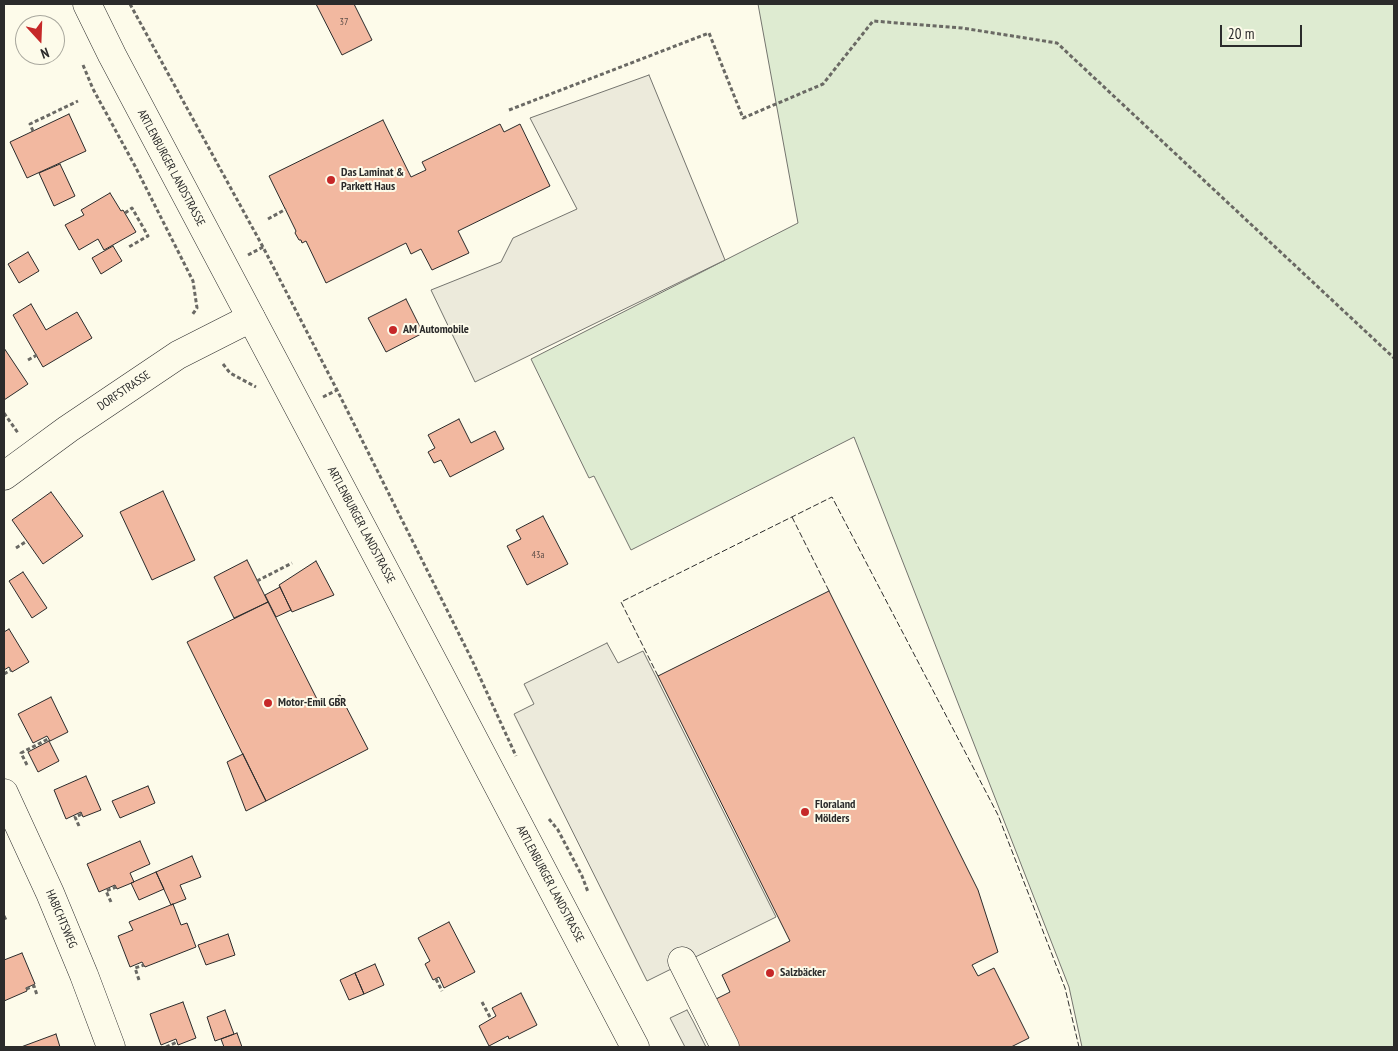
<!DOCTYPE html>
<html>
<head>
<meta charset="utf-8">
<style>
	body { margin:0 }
	#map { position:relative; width:1398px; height:1051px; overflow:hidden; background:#fdfbea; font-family:"PT Sans Narrow",sans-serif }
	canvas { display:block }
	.frame { position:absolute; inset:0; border:5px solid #2b2b2b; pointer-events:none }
	.north { position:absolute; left:15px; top:15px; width:50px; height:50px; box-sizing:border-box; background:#fdfbea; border:1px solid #a9a89e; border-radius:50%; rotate:160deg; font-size:14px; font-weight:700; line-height:20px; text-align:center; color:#2b2b2b }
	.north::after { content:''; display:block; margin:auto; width:18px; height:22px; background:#c62828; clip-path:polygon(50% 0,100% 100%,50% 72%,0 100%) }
	.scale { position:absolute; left:1220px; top:25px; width:82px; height:22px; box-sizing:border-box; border:2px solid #2b2b2b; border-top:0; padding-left:6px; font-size:15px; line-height:18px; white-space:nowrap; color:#2b2b2b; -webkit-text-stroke:4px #fdfbea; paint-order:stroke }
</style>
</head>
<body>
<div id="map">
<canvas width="1398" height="1051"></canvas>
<div class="frame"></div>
<div class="north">N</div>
<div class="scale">20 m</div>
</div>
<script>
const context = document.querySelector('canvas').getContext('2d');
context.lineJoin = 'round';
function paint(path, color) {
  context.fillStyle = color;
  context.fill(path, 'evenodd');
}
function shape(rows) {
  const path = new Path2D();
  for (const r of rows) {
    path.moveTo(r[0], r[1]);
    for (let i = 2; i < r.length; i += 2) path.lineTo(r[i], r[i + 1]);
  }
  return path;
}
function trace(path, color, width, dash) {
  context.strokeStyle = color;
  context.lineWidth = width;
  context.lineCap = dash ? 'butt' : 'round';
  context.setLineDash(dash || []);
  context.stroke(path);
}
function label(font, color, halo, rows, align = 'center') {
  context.font = font + ' "PT Sans Narrow",sans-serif';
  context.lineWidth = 4;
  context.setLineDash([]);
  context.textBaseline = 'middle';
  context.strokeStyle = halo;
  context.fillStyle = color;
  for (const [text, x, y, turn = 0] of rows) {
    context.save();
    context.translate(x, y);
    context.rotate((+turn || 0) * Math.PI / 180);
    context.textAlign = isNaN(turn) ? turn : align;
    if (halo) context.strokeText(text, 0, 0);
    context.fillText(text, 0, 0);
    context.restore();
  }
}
const green = shape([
	[758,4,1394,4,1394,1047,1082,1047,1069,987,854,437,631,550,594,476,589,478,531,359,798,223,758,4]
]);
paint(green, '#deebd1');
trace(green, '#74746e', 1);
const parking = shape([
	[649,75,725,260,475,382,431,290,501,262,513,238,577,209,530,118,649,75],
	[607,643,618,663,643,651,776,917,647,981,514,714,534,704,524,684,607,643],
	[687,1010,693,1021,706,1047,685,1047,670,1018,687,1010]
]);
paint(parking, '#eceadb');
trace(parking, '#74746e', 1);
const building = shape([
	[316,4,354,4,372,40,342,55,316,4],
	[69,114,86,151,27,178,10,142,69,114],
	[383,120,411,177,426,170,422,162,500,124,504,132,520,124,550,186,458,231,469,253,432,270,421,249,411,254,406,243,326,283,306,241,302,243,301,240,299,240,295,233,296,231,269,176,383,120],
	[60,164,75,196,54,206,39,173,60,164],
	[110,193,121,211,123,210,136,232,104,250,98,239,79,250,65,225,84,215,81,210,110,193],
	[113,246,122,261,101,274,92,258,113,246],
	[28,252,39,271,19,283,8,264,28,252],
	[406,299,423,333,386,352,368,318,406,299],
	[31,304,46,330,77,312,92,338,43,367,13,315,31,304],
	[4,348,28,384,4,400,4,348],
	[459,419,471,443,495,431,504,449,450,477,441,460,434,463,428,452,435,448,428,435,459,419],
	[163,491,195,560,152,580,120,512,163,491],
	[51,492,83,536,43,564,12,520,51,492],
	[543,516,568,564,527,585,507,546,521,539,516,530,543,516],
	[247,560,268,602,234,618,214,577,247,560],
	[316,561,334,595,292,612,279,585,316,561],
	[23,572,47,608,32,618,9,581,23,572],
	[280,587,291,610,276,617,265,595,280,587],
	[829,591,978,890,998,952,972,965,978,976,994,968,1029,1038,1011,1047,735,1047,712,1001,730,992,722,975,790,941,658,676,829,591],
	[268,602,320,705,340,695,368,749,266,801,187,642,268,602],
	[9,629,29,662,12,672,9,667,4,670,4,632,9,629],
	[51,697,68,732,50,741,47,736,33,743,18,714,51,697],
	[49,741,59,761,38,772,28,752,49,741],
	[243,754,266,801,246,811,227,762,243,754],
	[86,776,101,810,83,817,81,812,66,819,54,790,86,776],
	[148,786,155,803,120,818,112,801,148,786],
	[140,841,150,864,130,873,134,882,117,889,115,885,99,892,87,864,140,841],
	[192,856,201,877,180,885,186,899,171,905,156,872,192,856],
	[156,872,164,889,139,900,131,883,156,872],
	[173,904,181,925,187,923,196,947,145,967,142,962,130,967,118,936,133,930,129,922,173,904],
	[449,922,475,972,444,988,439,977,433,980,425,964,430,961,418,938,449,922],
	[228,934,235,955,206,965,198,945,228,934],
	[22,953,35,984,26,988,27,991,4,1001,4,960,22,953],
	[375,964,384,985,364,994,355,973,375,964],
	[355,973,364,994,349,1000,340,980,355,973],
	[521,993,537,1025,509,1039,508,1036,489,1046,479,1026,496,1016,492,1008,521,993],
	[183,1002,196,1038,178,1045,176,1039,161,1045,150,1014,183,1002],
	[225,1010,234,1034,215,1041,207,1017,225,1010],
	[237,1033,242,1047,224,1047,221,1039,237,1033],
	[56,1034,60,1047,21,1047,56,1034]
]);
paint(building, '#f2b8a0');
trace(building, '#2b2b2b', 1);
const minor = shape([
	[4,476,68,429,178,355,251,318],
	[4,793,50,893,84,975,111,1047],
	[682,961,725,1047]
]);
const major = shape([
	[87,4,112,55,439,673,635,1047]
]);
trace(minor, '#2b2b2b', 29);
trace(major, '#2b2b2b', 29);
trace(shape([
	[130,4,263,247,337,390,472,660,516,756],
	[83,65,93,89,135,166,193,281,197,308,192,315],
	[509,110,709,33,743,118,823,84,873,21,962,28,1057,43,1394,358],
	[33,131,30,124,78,101],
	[125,213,132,208,148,236,127,248],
	[268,219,286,209],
	[248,255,263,247],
	[28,360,37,355],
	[223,364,230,373,256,387],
	[323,397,337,390],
	[4,413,18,433],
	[16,548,27,541],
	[257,581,292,563],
	[4,674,11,670],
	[27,765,21,753,48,739],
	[549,819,558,830,582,876,588,892],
	[79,826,75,817,82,814],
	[111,902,106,891,116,887],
	[4,916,6,920],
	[436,979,442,991],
	[139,980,135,968,144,965],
	[26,989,34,986,37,995],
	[482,1002,491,1019],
	[166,1047,177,1042]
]), '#6a6964', 3, [4, 2.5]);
trace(minor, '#fdfbea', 28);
trace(major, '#fdfbea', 28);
trace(shape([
	[792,517,829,591],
	[658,676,621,602,832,497,998,815,1065,988,1079,1047]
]), '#2b2b2b', 1, [6, 2.5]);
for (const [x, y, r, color] of [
	[331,180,5,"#c62828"],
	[393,330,5,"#c62828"],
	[268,703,5,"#c62828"],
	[805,812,5,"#c62828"],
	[770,973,5,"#c62828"]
]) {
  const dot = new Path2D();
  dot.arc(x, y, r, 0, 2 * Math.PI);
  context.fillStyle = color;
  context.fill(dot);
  trace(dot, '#fdfbea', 2);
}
label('10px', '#5d4e48', null, [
	["37",344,22],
	["43a",538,555]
]);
label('12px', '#2b2b2b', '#fdfbea', [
	["ARTLENBURGER LANDSTRASSE",171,168,62],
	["DORFSTRASSE",124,391,-34],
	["ARTLENBURGER LANDSTRASSE",361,525,62],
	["ARTLENBURGER LANDSTRASSE",550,884,62],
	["HABICHTSWEG",61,919,67]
]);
label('bold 12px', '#2b2b2b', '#fdfbea', [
	["Das Laminat &",341,173],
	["Parkett Haus",341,187],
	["AM Automobile",403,330],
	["Motor-Emil GBR",278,703],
	["Floraland",815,805],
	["Mölders",815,819],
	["Salzbäcker",780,973]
], 'left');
</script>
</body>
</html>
